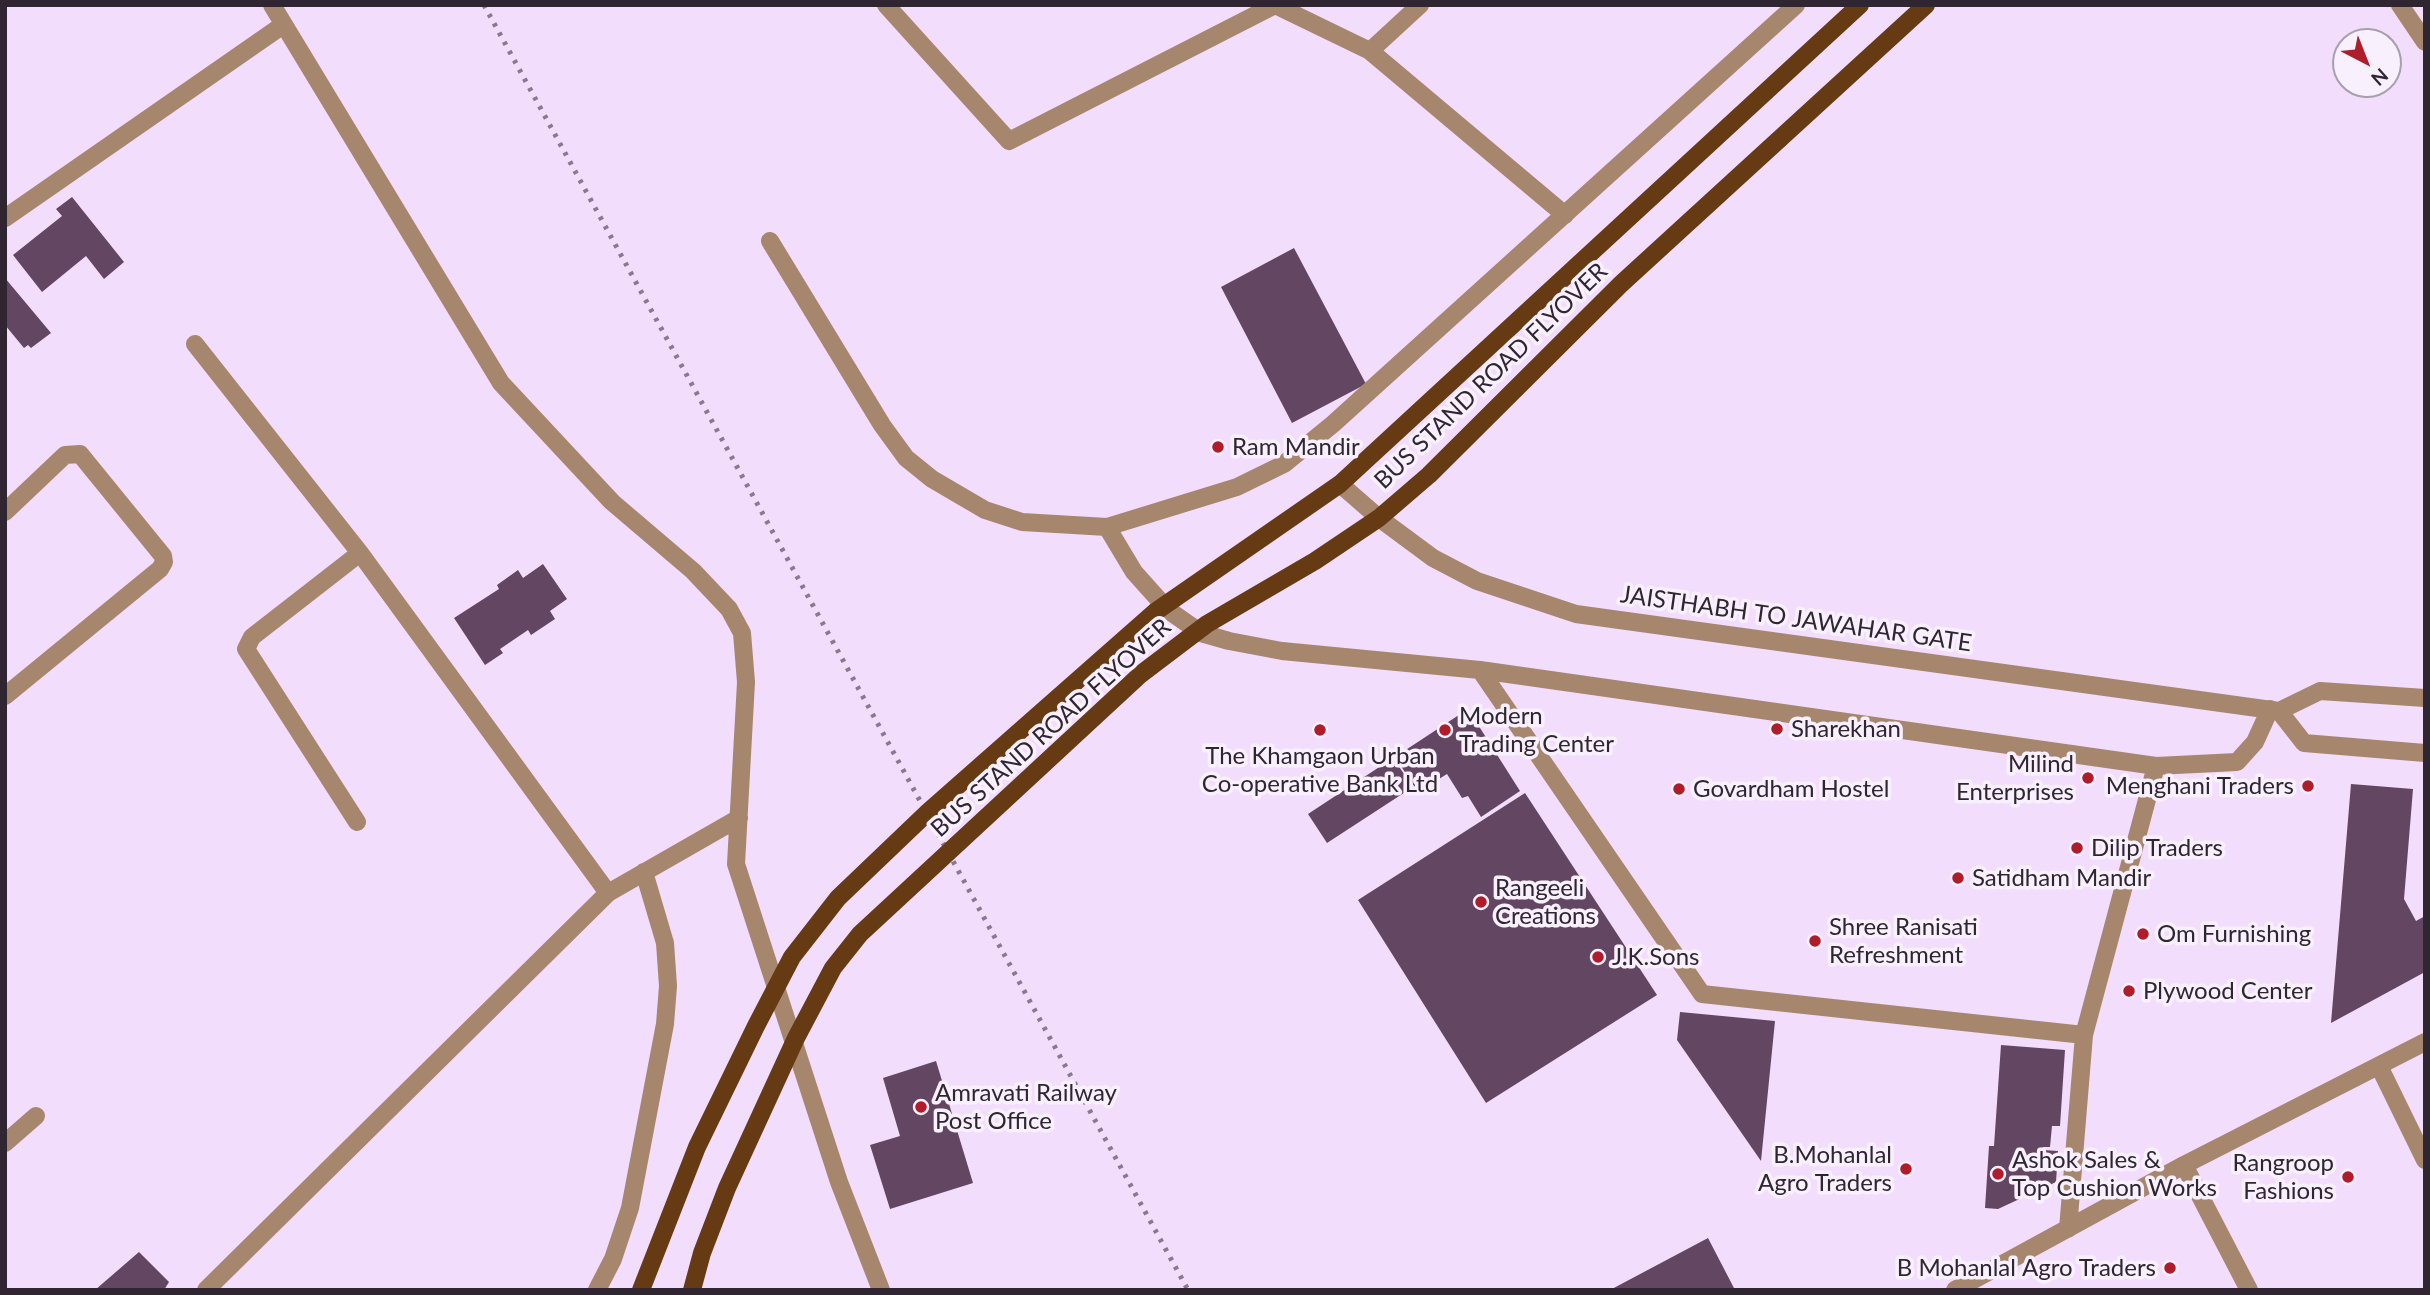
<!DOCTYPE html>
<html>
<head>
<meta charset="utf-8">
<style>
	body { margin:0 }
	#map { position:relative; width:2430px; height:1295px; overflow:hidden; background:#f3ddfd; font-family:Lato,sans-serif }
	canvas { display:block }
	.frame { position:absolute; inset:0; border:7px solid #2f2632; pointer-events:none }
	.north { position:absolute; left:2332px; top:28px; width:70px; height:70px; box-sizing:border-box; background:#f9f0fd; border:2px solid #a89fac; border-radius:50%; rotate:138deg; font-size:19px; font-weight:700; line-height:28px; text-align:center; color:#2f2632 }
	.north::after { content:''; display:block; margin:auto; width:24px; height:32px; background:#af1c2a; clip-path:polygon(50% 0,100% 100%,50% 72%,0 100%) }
</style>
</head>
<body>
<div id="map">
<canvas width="2430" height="1295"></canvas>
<div class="frame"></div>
<div class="north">N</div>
</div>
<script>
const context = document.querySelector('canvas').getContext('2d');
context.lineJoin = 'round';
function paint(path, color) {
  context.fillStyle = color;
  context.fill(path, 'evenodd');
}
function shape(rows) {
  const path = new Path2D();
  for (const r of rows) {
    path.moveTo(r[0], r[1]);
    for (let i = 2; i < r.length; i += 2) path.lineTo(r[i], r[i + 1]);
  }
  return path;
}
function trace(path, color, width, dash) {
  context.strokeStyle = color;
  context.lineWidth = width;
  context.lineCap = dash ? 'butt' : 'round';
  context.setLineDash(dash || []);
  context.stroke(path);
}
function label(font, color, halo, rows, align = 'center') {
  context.font = font + ' Lato,sans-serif';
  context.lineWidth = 7;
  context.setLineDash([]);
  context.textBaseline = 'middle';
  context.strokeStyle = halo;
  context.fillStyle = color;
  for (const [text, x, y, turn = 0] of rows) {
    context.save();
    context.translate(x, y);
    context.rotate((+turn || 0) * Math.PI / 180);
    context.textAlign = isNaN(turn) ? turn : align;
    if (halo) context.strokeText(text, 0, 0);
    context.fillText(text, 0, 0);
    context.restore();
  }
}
paint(shape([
	[72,197,124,262,104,279,86,256,42,292,13,255,62,216,56,209],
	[1294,248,1366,384,1292,423,1221,287],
	[5,278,51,333,31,348,28,345,24,348,5,325],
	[543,564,567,599,550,611,555,619,531,635,528,630,500,649,503,653,485,665,454,618,499,589,497,585,518,570,523,578],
	[1468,709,1520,791,1481,817,1468,796,1462,798,1447,774,1418,792,1395,757],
	[1393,758,1413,787,1327,843,1308,814],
	[2351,784,2413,789,2404,899,2416,921,2425,916,2425,972,2331,1023],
	[1525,793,1657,995,1486,1103,1358,900],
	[1680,1012,1775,1021,1761,1161,1677,1040],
	[2001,1045,2065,1050,2060,1126,2052,1126,2050,1147,2043,1147,2043,1150,2058,1151,2056,1182,1998,1209,1985,1208,1989,1146,1994,1146],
	[936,1061,973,1183,890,1209,870,1145,900,1136,883,1078],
	[1708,1238,1735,1290,1610,1290],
	[139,1252,169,1282,164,1290,95,1290]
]), '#634661');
trace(shape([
	[272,5,501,383,612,502,693,571,729,609,742,633,746,682,736,864,839,1182,881,1290],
	[886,5,1009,141,1275,5],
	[1275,5,1370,51,1565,215],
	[2400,5,2425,42],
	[1370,51,1420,5],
	[5,218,283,25],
	[770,241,882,425,906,458,932,479,985,510,1022,522,1107,527,1237,487,1284,464,1333,424,1796,5],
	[195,344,360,553,608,893],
	[1340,484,1379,518,1433,558,1477,581,1576,614,2279,711,2320,691,2425,698],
	[5,512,65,455,80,454,163,556,164,562,160,569,5,696],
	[1107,527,1134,572,1168,610,1201,633,1229,641,1282,651,1480,670,2156,766,2084,1035,2068,1229],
	[1480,670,1702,994,2084,1035],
	[2279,711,2304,743,2425,753],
	[2156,766,2237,762,2255,742,2270,709],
	[357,822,246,649,252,637,360,553],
	[2379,1066,2425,1160],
	[5,1143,36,1116],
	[2184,1165,2249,1290],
	[206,1290,608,893,739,818],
	[597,1290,613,1259,630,1208,665,1024,668,986,665,943,644,872],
	[1955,1290,2184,1165,2425,1042]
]), '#a7866e', 18);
trace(shape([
	[484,5,1188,1290]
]), '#87798e', 5, [3.5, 7]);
trace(shape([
	[641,1290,697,1147,756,1026,792,957,838,898,928,812,1155,612,1340,484,1860,5],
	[692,1290,702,1253,727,1188,796,1038,833,968,860,934,1141,674,1207,624,1315,561,1379,518,1429,475,1621,284,1926,5]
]), '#663b14', 18);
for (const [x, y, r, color] of [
	[1218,447,7,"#af1c2a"],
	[1777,729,7,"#af1c2a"],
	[1320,730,7,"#af1c2a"],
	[1445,730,7,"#af1c2a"],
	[2088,778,7,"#af1c2a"],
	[2308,786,7,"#af1c2a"],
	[1679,789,7,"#af1c2a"],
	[2077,848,7,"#af1c2a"],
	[1958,878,7,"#af1c2a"],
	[1481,902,7,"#af1c2a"],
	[2143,934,7,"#af1c2a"],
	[1815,941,7,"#af1c2a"],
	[1598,957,7,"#af1c2a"],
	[2129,991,7,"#af1c2a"],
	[921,1107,7,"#af1c2a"],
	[1906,1169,7,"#af1c2a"],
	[1998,1174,7,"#af1c2a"],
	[2348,1177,7,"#af1c2a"],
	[2170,1268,7,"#af1c2a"]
]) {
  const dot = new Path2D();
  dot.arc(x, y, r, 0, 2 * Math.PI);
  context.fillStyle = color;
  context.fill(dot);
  trace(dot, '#f9f0fd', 2.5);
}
label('24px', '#2f2632', '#f9f0fd', [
	["BUS STAND ROAD FLYOVER",1491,376,-44],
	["JAISTHABH TO JAWAHAR GATE",1796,619,8],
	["BUS STAND ROAD FLYOVER",1051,728,-42]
]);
label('24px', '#2f2632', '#f9f0fd', [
	["Ram Mandir",1232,447],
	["Modern",1459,716],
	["Trading Center",1459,744],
	["Sharekhan",1791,729],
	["The Khamgaon Urban",1320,756,"center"],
	["Co-operative Bank Ltd",1320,784,"center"],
	["Milind",2074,764,"right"],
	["Enterprises",2074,792,"right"],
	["Menghani Traders",2294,786,"right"],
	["Govardham Hostel",1693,789],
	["Dilip Traders",2091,848],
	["Satidham Mandir",1972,878],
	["Rangeeli",1495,888],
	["Creations",1495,916],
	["Shree Ranisati",1829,927],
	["Refreshment",1829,955],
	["Om Furnishing",2157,934],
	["J.K.Sons",1612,957],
	["Plywood Center",2143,991],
	["Amravati Railway",935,1093],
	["Post Office",935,1121],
	["B.Mohanlal",1892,1155,"right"],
	["Agro Traders",1892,1183,"right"],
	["Ashok Sales &",2012,1160],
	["Top Cushion Works",2012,1188],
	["Rangroop",2334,1163,"right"],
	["Fashions",2334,1191,"right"],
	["B Mohanlal Agro Traders",2156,1268,"right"]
], 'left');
</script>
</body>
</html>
